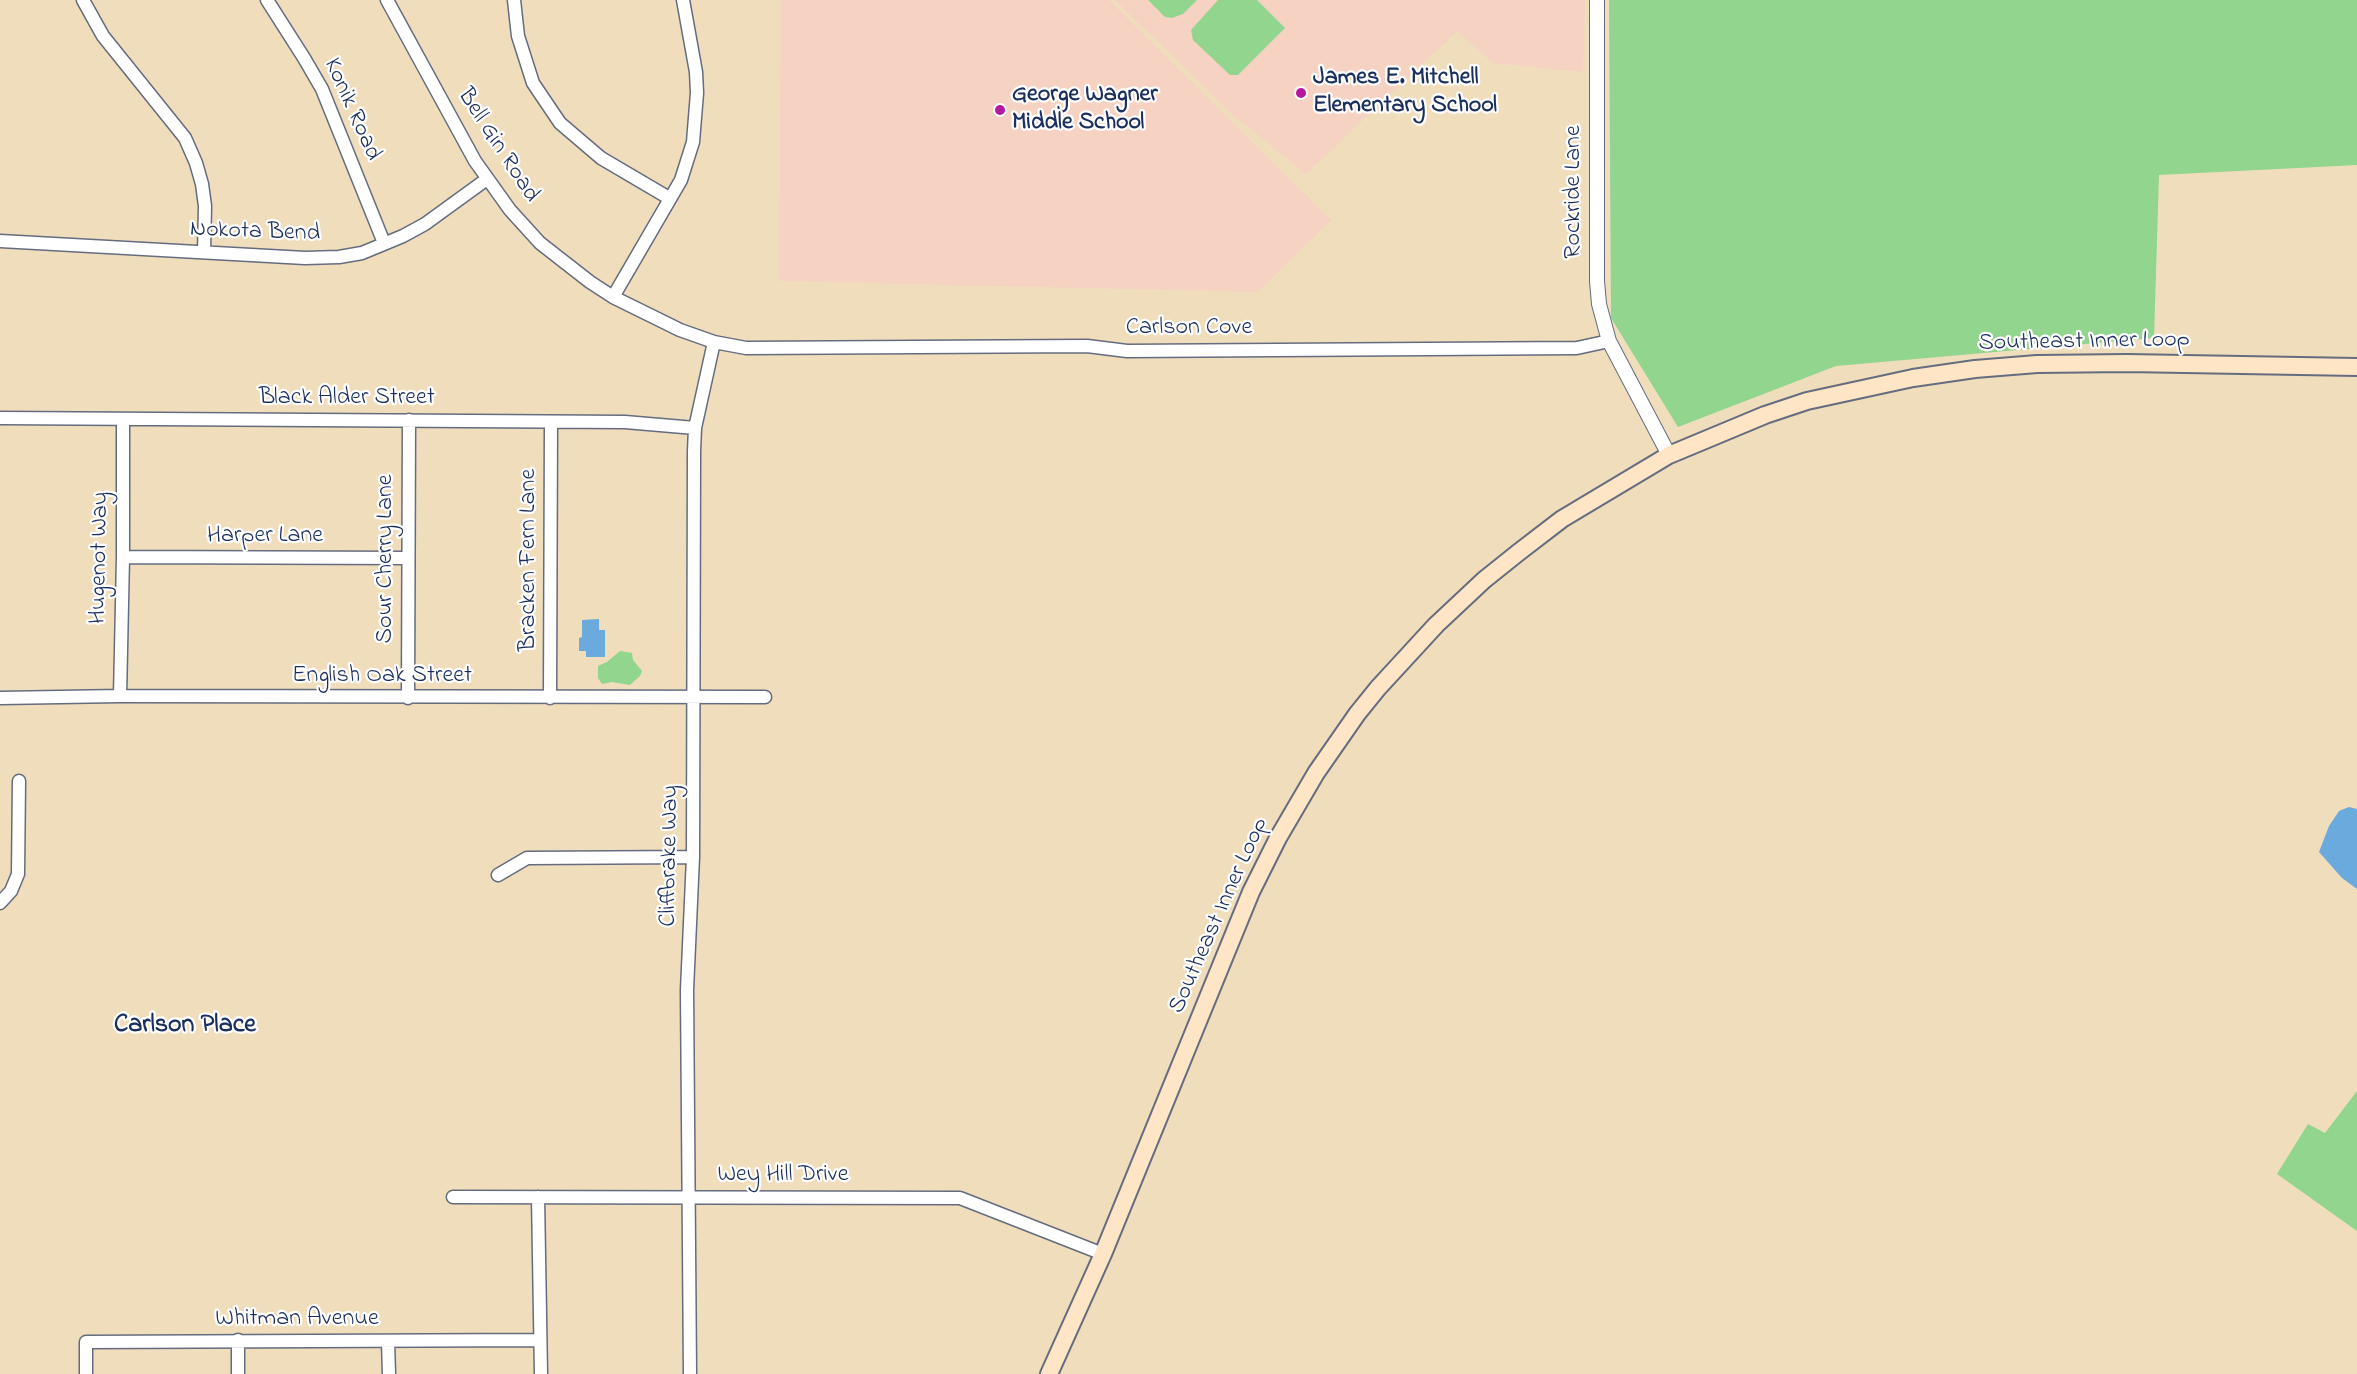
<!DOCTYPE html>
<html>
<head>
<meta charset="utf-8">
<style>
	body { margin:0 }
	canvas { display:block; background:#efddbc }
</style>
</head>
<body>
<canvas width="2357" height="1374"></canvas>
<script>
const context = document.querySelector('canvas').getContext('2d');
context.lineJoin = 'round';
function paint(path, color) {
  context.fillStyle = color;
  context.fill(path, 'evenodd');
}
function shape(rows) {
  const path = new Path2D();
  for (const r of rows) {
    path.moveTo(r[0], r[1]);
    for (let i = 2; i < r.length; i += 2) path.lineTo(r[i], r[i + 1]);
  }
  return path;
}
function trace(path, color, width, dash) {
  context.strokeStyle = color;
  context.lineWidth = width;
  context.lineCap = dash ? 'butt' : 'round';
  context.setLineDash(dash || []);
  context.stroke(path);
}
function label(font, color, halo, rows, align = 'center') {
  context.font = font + ' "Indie Flower",sans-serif';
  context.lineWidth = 4.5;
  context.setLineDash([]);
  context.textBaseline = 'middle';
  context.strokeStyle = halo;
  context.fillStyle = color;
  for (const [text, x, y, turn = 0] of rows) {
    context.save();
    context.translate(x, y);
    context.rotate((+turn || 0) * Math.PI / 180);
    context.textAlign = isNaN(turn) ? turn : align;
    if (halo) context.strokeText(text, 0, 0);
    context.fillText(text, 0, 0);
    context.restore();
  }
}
paint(shape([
	[781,0,1109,0,1331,220,1258,292,779,281],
	[1115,0,1585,0,1583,72,1493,63,1457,31,1306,174,1232,114]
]), '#f6d2c3');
paint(shape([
	[1148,0,1197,0,1183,14,1172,18,1165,17],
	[1218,0,1257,0,1285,28,1238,75,1230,75,1193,40,1191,30],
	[1609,0,2357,0,2357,165,2159,175,2154,338,1836,366,1678,427,1611,318],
	[620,651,632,653,633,660,642,671,640,676,630,685,612,682,602,684,598,678,598,666,607,662],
	[2357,1091,2357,1231,2277,1174,2308,1124,2325,1133]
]), '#91d58e');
paint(shape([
	[599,619,599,630,605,630,605,657,586,657,586,651,579,651,579,638,582,637,582,620],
	[2349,807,2357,809,2357,889,2342,878,2319,852,2329,826,2339,811]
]), '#6aaadd');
const minor = shape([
	[83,0,103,36,185,138,196,163,202,184,205,206,204,252],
	[267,0,304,58,322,89,384,243],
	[387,0,475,161,510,210,540,243,590,282,613,297,680,330,714,342,746,348,1087,346,1127,351,1577,348,1609,341],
	[514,0,518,36,533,83,560,123,601,158,669,198],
	[0,241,305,258,339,257,362,253,403,236,425,224,487,179],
	[613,297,681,180,693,142,697,93,696,72,683,0],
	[0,418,625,422,695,428],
	[123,557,407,558],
	[120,696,123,557,123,419],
	[0,698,120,696,765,697],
	[408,698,409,420],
	[550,698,551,422],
	[498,875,527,858,693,857],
	[0,903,11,891,18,874,19,781],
	[453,1197,960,1198,1103,1254],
	[538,1197,541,1374],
	[238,1340,238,1374],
	[388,1341,389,1374],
	[86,1374,86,1342,540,1340],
	[690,1374,687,990,693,857,694,451,695,428,714,342]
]);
const tertiary = shape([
	[1597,0,1597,281,1599,304,1609,341,1669,455]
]);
const secondary = shape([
	[1049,1374,1103,1254,1251,892,1278,838,1316,773,1357,714,1378,688,1436,625,1484,580,1519,552,1562,519,1669,455,1765,415,1807,401,1913,378,1975,369,2037,364,2127,363,2357,367]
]);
trace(minor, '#656c7f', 15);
trace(tertiary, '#656c7f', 16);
trace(secondary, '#656c7f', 20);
trace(minor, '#fff', 12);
trace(tertiary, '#fff', 14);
trace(secondary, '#fde5c5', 16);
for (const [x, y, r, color] of [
	[1301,93,6,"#b5179e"],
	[1000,110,6,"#b5179e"]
]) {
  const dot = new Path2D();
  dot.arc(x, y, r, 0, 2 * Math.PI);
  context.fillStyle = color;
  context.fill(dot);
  trace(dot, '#fff', 2);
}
label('bold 24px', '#1b2f5e', '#fff', [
	["James E. Mitchell",1313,79],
	["Elementary School",1313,107],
	["George Wagner",1012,96],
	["Middle School",1012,124]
], 'left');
label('24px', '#1b2f5e', '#fff', [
	["Konik Road",351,110,66],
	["Bell Gin Road",497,146,57],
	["Rockride Lane",1575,192,-90],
	["Nokota Bend",255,233,2],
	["Carlson Cove",1189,329],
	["Southeast Inner Loop",2084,343,-1],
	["Black Alder Street",347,399],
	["Harper Lane",265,537],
	["Hugenot Way",101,558,-89],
	["Sour Cherry Lane",387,559,-90],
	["Bracken Fern Lane",530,560,-90],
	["English Oak Street",382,677],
	["Cliffbrake Way",671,856,-89],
	["Southeast Inner Loop",1220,916,-66],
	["Wey Hill Drive",783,1176],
	["Whitman Avenue",297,1320]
]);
label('bold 26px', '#1b2f5e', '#fff', [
	["Carlson Place",185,1027]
]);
</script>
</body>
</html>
